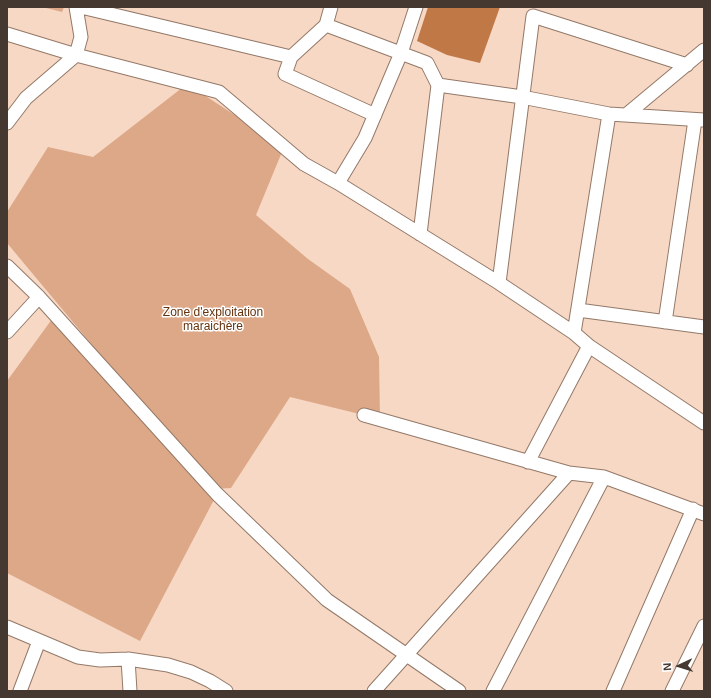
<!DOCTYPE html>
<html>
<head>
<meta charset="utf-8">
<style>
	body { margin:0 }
	#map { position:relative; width:711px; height:698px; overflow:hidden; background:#f6d8c5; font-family:Helvetica,sans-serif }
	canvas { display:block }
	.frame { position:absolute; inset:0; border:8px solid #443831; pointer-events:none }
	.north { position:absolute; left:659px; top:646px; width:40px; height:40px; -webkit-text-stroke:3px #fff; paint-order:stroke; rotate:266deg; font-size:11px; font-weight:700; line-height:16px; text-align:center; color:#443831 }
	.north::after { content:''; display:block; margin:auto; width:14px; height:18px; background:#443831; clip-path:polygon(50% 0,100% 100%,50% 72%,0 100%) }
</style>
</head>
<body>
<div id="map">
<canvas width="711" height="698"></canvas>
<div class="frame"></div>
<div class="north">N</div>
</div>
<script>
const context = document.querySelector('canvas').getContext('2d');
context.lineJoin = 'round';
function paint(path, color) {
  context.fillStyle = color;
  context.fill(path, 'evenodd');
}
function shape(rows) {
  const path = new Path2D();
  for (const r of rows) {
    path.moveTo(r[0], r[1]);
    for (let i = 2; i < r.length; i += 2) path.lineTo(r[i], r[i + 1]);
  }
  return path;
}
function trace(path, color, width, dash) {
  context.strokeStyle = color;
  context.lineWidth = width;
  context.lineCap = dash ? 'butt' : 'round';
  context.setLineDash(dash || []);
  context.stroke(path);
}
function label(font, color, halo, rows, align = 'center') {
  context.font = font + ' Helvetica,sans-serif';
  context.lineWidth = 3;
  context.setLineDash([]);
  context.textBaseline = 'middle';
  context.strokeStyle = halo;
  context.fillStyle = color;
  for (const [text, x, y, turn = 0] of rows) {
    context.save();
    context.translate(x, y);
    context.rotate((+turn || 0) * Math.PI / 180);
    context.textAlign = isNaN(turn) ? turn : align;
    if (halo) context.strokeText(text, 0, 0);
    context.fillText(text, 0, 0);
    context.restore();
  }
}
paint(shape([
	[42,7,64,7,62,12],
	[187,84,284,147,256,215,308,259,350,289,379,357,380,419,290,397,231,488,213,489,217,494,140,641,7,573,7,381,55,315,203,478,7,243,7,212,48,147,93,157]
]), '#dda887');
paint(shape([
	[428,7,500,7,480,63,447,55,417,41]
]), '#c17847');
const street = shape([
	[81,7,291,57],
	[331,7,326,25,291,57,285,74,375,115],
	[326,25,427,63,438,85,420,234],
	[7,34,76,55,219,92,304,164,338,183,499,283,574,333,589,346,704,423],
	[438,85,522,97,609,114,704,120],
	[626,115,704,50],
	[7,123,26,98,76,55,81,37,76,7],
	[338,183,365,138,401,53,416,7],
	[7,266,39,297,217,494,327,600,459,691],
	[499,283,533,16,687,65],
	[578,310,704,327],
	[665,322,695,120],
	[7,332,39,297],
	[574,333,609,114],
	[364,415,569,473,604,477,704,514],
	[528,462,589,346],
	[7,627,78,657,100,660,128,659,168,665,191,672,210,681,226,691],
	[128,659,130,691],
	[20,691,39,641],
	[374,691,569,473],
	[493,691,604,477],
	[613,691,693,509],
	[672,691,704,626]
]);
trace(street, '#947968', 15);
trace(street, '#fff', 13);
label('12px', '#64330e', '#fff', [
	["Zone d'exploitation",213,313],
	["maraichère",213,327]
]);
</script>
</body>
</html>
